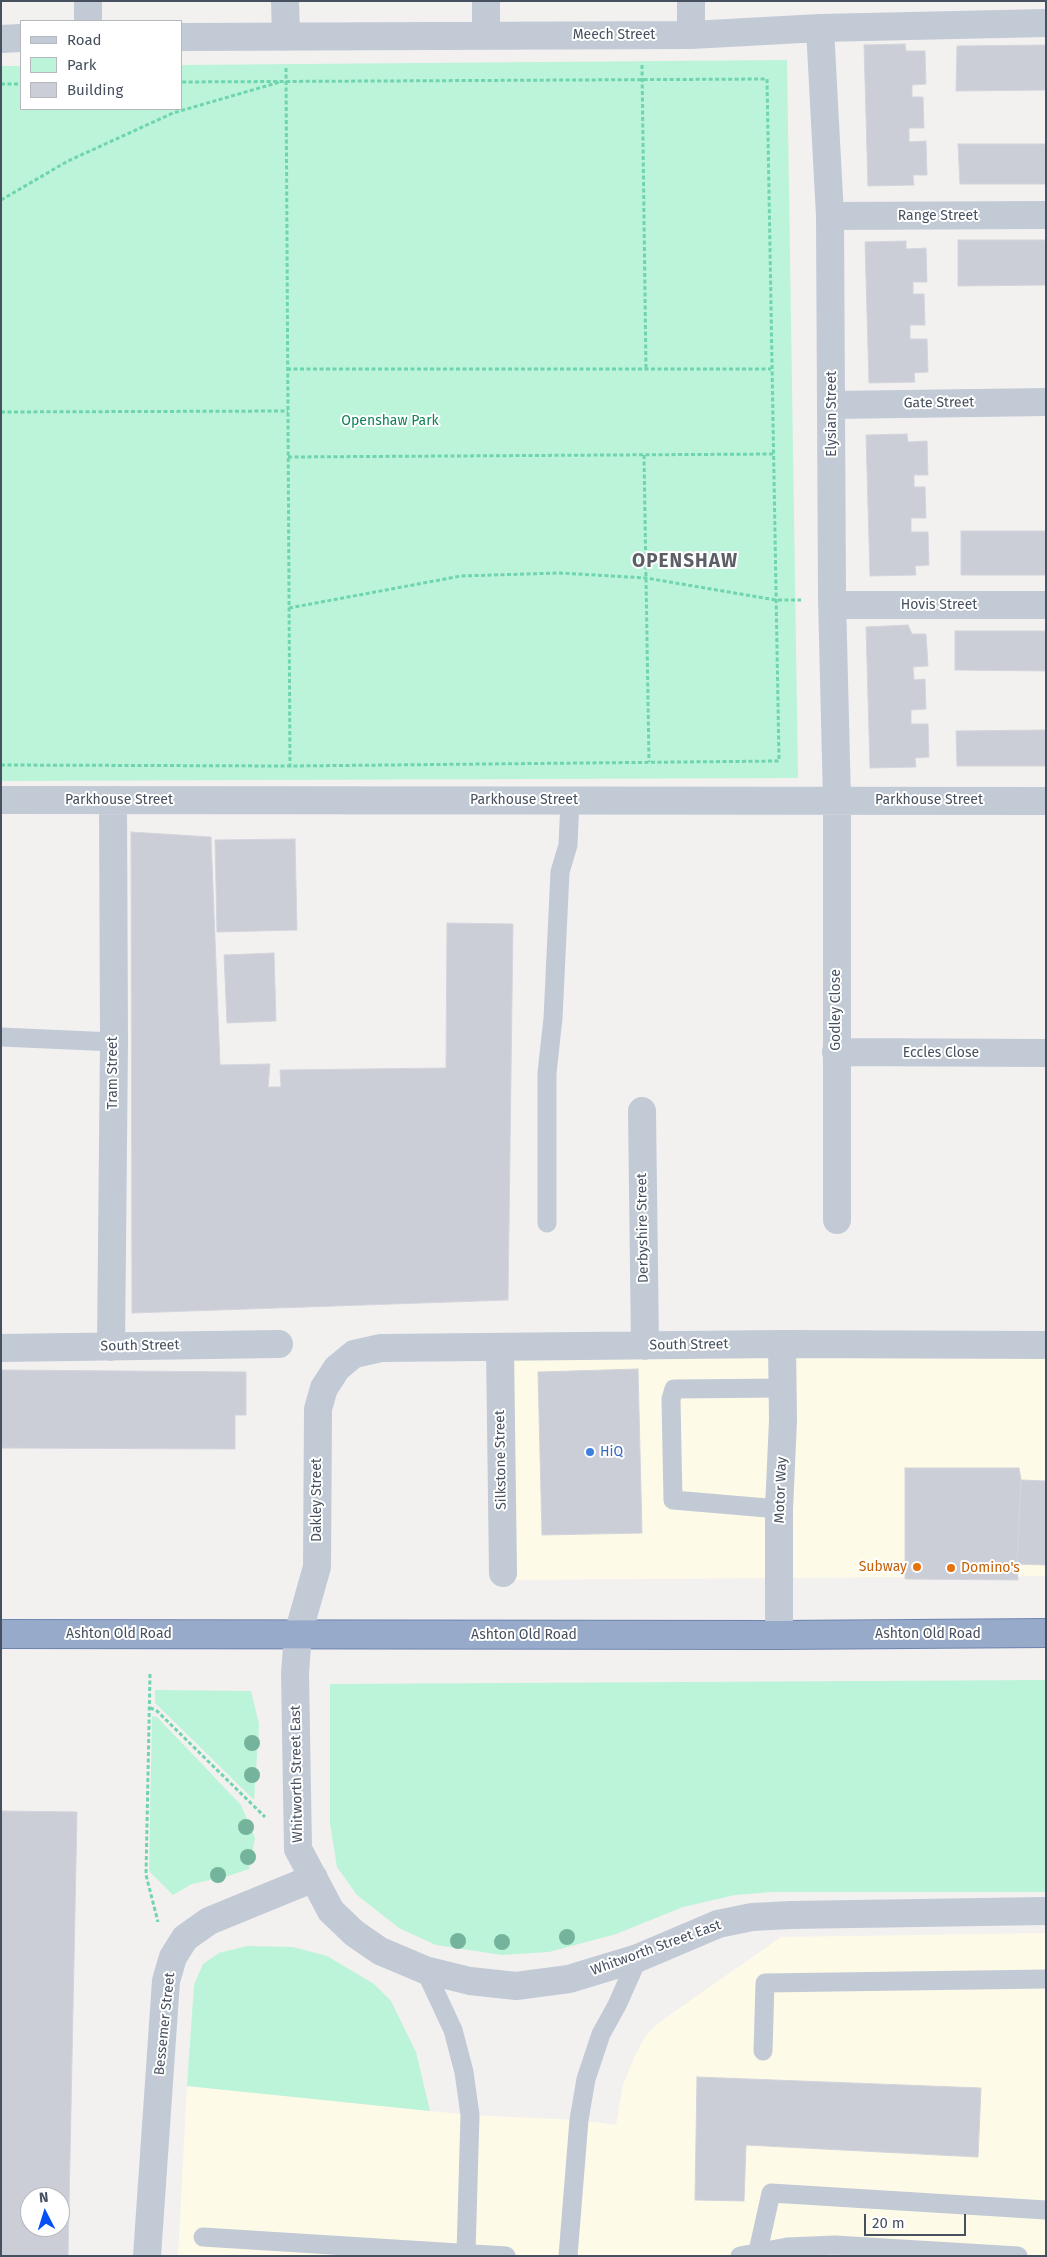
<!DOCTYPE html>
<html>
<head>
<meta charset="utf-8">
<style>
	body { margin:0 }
	#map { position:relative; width:1047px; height:2257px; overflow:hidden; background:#f3f0f0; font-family:"Fira Sans",sans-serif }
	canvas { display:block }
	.frame { position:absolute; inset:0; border:2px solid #46505f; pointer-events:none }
	.legend { position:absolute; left:20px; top:20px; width:162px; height:90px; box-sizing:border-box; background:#fff; border:1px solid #b5b9bf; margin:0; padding:6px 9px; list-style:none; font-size:15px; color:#46505f }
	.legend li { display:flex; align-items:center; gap:10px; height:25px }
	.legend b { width:25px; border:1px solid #b5b9bf }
	.north { position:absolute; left:20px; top:2187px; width:50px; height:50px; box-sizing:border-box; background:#fff; border:1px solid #b5b9bf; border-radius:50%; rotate:355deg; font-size:14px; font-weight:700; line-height:20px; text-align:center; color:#46505f }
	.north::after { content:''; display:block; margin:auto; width:18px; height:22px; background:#0850f4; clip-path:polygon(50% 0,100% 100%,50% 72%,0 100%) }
	.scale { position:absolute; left:864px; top:2214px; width:102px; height:22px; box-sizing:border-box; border:2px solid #46505f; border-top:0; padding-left:6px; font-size:15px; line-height:18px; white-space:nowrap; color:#46505f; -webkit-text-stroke:4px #fff; paint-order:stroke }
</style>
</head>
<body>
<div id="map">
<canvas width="1047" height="2257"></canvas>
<div class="frame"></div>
<ul class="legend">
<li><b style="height:6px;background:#c2cad6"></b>Road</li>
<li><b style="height:14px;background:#bbf4d8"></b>Park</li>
<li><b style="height:14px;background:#cbced6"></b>Building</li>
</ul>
<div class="north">N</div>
<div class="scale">20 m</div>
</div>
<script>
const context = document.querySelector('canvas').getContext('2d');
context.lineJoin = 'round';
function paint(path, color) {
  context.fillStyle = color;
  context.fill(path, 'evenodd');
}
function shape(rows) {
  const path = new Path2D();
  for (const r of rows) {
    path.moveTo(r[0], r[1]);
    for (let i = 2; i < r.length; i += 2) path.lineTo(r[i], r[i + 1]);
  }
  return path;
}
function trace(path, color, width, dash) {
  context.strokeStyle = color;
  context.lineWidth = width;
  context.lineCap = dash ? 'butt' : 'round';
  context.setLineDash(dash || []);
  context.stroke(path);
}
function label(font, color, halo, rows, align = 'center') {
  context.font = font + ' "Fira Sans",sans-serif';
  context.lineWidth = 4;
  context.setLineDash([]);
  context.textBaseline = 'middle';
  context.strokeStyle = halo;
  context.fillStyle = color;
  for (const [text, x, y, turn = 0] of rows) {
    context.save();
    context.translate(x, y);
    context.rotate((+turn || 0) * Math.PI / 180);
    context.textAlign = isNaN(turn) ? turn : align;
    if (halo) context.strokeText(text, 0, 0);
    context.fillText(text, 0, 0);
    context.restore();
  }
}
paint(shape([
	[511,1355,1046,1358,1046,1576,508,1580],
	[1046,1933,1046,2256,178,2256,187,2086,470,2115,579,2120,616,2125,623,2085,635,2055,647,2034,661,2021,781,1937]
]), '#fefae8');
paint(shape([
	[787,60,798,778,1,781,1,66,21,66,21,109,181,109,181,65],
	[1046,1680,1046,1892,773,1892,735,1895,683,1907,616,1934,549,1952,502,1955,436,1945,399,1928,357,1895,337,1867,330,1824,330,1684],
	[155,1690,251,1691,259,1724,254,1800,155,1703],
	[152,1716,157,1717,241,1805,255,1838,249,1869,228,1876,192,1884,173,1895,149,1871],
	[247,1946,293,1947,327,1956,374,1984,391,2001,416,2052,430,2111,187,2086,194,1985,203,1964,219,1953]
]), '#bbf4d8');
const building = shape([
	[905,44,906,51,925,51,926,84,912,85,912,97,923,97,924,128,909,128,909,142,926,141,927,175,913,175,914,185,868,186,864,45,905,44],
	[1046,45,1046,90,956,91,957,46,1046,45],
	[958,144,1046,144,1046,184,960,184,958,144],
	[958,240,1046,240,1046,285,958,286,958,240],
	[906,241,906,249,926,248,927,282,913,282,913,294,924,294,925,325,910,325,910,339,927,339,928,372,914,373,915,382,869,383,865,242,906,241],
	[907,434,908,442,927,441,928,475,914,475,914,487,925,487,926,518,911,518,911,532,928,532,929,565,915,566,916,575,870,576,866,435,907,434],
	[961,531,1046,531,1046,575,961,575,961,531],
	[908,625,912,634,926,634,928,666,913,667,914,680,925,679,926,709,911,710,911,724,928,724,929,757,915,758,916,767,870,768,866,627,908,625],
	[955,631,1046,631,1046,671,955,670,955,631],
	[1046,730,1046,766,957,766,956,731,1046,730],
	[131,832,211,837,220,1065,270,1064,268,1087,281,1087,280,1070,446,1068,447,923,513,924,508,1300,132,1313,131,832],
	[295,839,297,930,217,932,215,840,295,839],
	[274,953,276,1021,227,1023,224,955,274,953],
	[638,1369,642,1533,542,1535,538,1372,638,1369],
	[1,1370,246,1372,246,1415,235,1415,235,1449,1,1448,1,1370],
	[905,1468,1019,1468,1021,1480,1017,1564,1018,1580,905,1579,905,1468],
	[1021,1480,1046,1481,1046,1565,1017,1564,1021,1480],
	[1,1811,77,1812,68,2256,1,2256,1,1811],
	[30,2197,60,2197,60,2227,30,2227,30,2197],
	[697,2077,981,2088,978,2157,746,2145,744,2201,695,2200,697,2077]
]);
paint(building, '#cbced6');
trace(building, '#d3d5dc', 1);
const trunk = shape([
	[1,1634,779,1635,1046,1633]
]);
trace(trunk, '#6e85af', 30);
trace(shape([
	[642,65,646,370],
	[286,68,290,767],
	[1,84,21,84],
	[1,200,68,161,173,113,280,82],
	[287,369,771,369],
	[1,412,288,411],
	[644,455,649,762],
	[288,457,774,454],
	[289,608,461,576,559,573,646,578,776,600,801,600],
	[1,765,290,766,779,761,767,79,181,82],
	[150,1674,146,1875,158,1922],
	[150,1708,156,1710,265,1817]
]), '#6fd5b0', 3, [4, 2.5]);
trace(shape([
	[1,1037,114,1042],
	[547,1223,547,1073,553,1018,560,872,568,845,570,800],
	[779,1509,673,1500,671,1399,674,1389,782,1388],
	[425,1970,453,2030,464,2072,470,2115,466,2253],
	[763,2051,765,1983,1046,1979],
	[203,2237,506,2256],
	[758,2251,771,2193,1046,2210],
	[568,2256,579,2120,586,2079,601,2034,617,2005,638,1958],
	[740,2256,787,2247,835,2245,1018,2256]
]), '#c2cad6', 19);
trace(shape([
	[285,1,286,37],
	[88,21,88,1],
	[820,28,830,216,832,599,837,800,837,1220],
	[691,35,691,1],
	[486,36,486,1],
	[181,37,691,35,820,28,1046,23],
	[1,39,21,38],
	[830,216,1046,215],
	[832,405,1046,402],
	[833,605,1046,605],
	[1,800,1046,801],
	[836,1052,1046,1053],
	[642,1111,645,1346],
	[1046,1345,782,1344,381,1348,354,1354,337,1368,324,1388,318,1409,317,1567,298,1634,295,1673,298,1849,331,1911,354,1933,380,1951,425,1970,470,1981,516,1986,569,1979,638,1958,718,1924,752,1917,791,1915,1046,1911],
	[111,1347,114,1042,113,800],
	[1,1348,279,1344],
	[500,1348,503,1573],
	[779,1635,779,1509,783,1420,782,1344],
	[147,2256,166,1981,173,1957,185,1938,209,1921,314,1878]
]), '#c2cad6', 28);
trace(trunk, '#98aaca', 28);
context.fillStyle = '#75b49c';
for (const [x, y] of [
	[252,1743],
	[252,1775],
	[246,1827],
	[248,1857],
	[218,1875],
	[567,1937],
	[458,1941],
	[502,1942]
]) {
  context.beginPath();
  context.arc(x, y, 8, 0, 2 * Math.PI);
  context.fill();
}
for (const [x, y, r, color] of [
	[590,1452,5,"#3f7fe0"],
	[917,1567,5,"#e8710a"],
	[951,1568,5,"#e8710a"]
]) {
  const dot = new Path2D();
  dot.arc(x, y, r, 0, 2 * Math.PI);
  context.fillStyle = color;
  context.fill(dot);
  trace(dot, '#fff', 2);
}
label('14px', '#46505f', '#fff', [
	["Meech Street",614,35],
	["Range Street",938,216],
	["Gate Street",939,403,-1],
	["Elysian Street",832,414,-90],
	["Hovis Street",939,605],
	["Parkhouse Street",119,800],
	["Parkhouse Street",524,800],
	["Parkhouse Street",929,800],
	["Godley Close",836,1010,-90],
	["Eccles Close",941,1053],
	["Tram Street",113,1073,-90],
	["Derbyshire Street",643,1228,-91],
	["South Street",689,1345,-1],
	["South Street",140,1346,-1],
	["Silkstone Street",501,1460,-91],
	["Motor Way",781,1490,-88],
	["Dakley Street",317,1500,-90],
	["Ashton Old Road",119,1634],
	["Ashton Old Road",928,1634],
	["Ashton Old Road",524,1635],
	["Whitworth Street East",297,1774,-91],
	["Whitworth Street East",656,1948,-20],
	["Bessemer Street",165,2024,-84]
]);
label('14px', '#0e8358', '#fff', [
	["Openshaw Park",390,421]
]);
label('14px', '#366cbe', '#fff', [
	["HiQ",600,1452]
], 'left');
label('14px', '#c56008', '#fff', [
	["Subway",907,1567],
	["Domino's",961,1568,"left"]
], 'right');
context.letterSpacing = '1px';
label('bold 19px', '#5c5f66', '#fff', [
	["OPENSHAW",685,562]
]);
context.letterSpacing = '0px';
</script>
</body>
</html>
